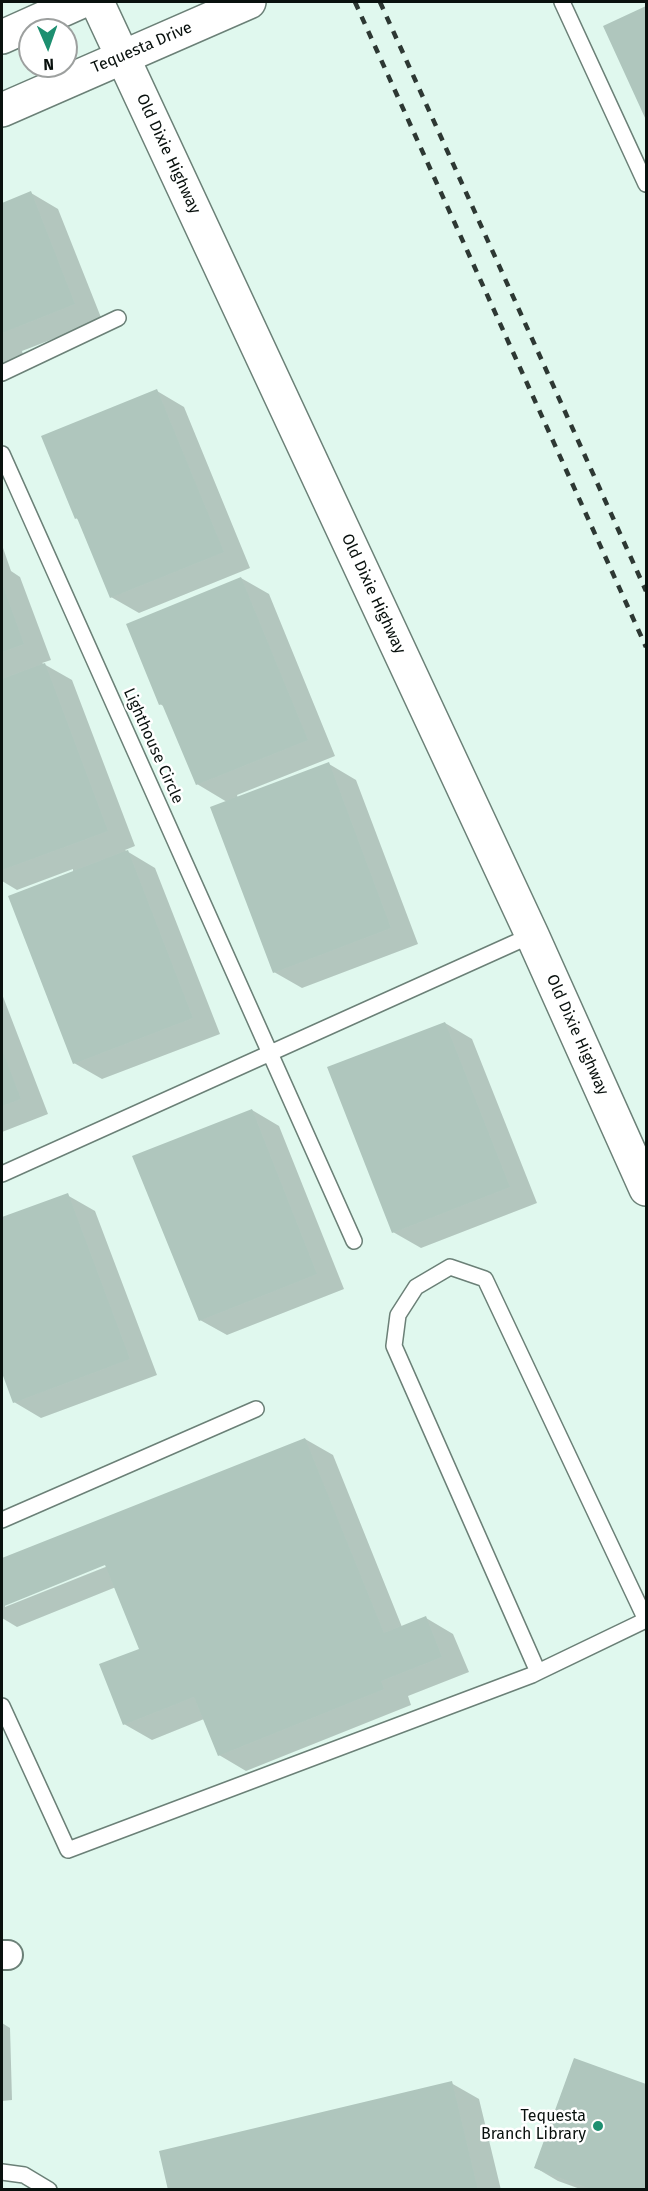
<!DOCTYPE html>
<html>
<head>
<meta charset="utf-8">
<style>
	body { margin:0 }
	#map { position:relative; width:648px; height:2191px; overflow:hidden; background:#e0f8ee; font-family:"Fira Sans",sans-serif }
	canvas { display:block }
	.frame { position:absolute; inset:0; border:3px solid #09110e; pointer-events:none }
	.north { position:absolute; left:18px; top:18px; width:60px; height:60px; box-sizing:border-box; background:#fff; border:2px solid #9da09f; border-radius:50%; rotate:178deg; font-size:16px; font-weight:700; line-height:24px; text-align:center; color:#09110e }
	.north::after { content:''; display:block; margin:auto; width:21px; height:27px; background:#1d8f70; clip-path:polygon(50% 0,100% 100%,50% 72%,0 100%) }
</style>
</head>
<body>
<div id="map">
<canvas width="648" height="2191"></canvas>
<div class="frame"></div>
<div class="north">N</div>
</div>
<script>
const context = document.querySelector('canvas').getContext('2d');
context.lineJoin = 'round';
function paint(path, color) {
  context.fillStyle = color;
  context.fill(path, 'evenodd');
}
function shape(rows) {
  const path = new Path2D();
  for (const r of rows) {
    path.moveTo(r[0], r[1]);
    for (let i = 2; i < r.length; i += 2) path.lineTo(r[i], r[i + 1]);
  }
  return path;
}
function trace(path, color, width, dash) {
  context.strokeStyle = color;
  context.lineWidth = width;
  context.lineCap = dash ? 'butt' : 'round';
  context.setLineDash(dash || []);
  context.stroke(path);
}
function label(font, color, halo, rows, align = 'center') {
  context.font = font + ' "Fira Sans",sans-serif';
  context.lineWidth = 5;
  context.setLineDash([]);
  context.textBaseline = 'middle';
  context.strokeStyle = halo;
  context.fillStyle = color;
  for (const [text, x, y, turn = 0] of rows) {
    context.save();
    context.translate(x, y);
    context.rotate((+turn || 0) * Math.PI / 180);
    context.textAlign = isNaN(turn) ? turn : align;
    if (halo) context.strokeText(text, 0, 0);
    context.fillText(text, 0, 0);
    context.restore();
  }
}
paint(shape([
	[646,7,646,116,605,27],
	[31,193,58,209,102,320,22,351,23,355,2,364,2,204],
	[157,391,184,407,250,568,139,613,111,597,80,521,76,518],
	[2,545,11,571,20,577,51,660,42,663,72,680,135,846,125,850,155,868,220,1034,102,1079,74,1063,73,869,17,890,2,881],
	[241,578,269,594,335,756,237,795,238,798,329,764,356,780,418,944,302,988,274,972,227,802,197,784,165,707,160,704],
	[2,994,48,1114,2,1132],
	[445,1023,472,1039,537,1203,421,1248,393,1232],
	[252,1110,279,1126,344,1289,227,1335,200,1320],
	[67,1195,95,1211,157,1375,41,1418,14,1402,2,1369,2,1219],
	[305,1439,333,1455,402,1627,426,1618,453,1634,469,1672,408,1696,411,1705,246,1771,219,1755,204,1719,152,1740,124,1724,141,1649,116,1587,17,1627,2,1618,2,1560],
	[112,1561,113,1564,5,1607,5,1604],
	[2,2023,10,2028,12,2100,2,2101],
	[575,2060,646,2085,646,2190,583,2190,558,2181,536,2168],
	[451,2083,479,2099,501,2190,170,2190]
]), '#0003');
paint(shape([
	[646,6,646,120,603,26],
	[31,191,75,304,2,333,2,203],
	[157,389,224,552,110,598,77,518,75,519,41,436],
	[241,577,308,740,196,785,162,704,159,705,126,624],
	[2,583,24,644,2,652],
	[45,663,108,831,2,870,2,679],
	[329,762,391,928,273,973,210,807],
	[128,850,193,1018,73,1064,8,896],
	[445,1022,510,1187,392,1233,327,1067],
	[2,1049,21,1099,2,1106],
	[252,1109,317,1274,199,1321,132,1156],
	[68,1193,130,1359,13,1403,2,1373,2,1217],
	[305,1438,384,1633,426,1616,442,1657,381,1681,384,1689,218,1756,194,1697,123,1725,99,1664,139,1649,105,1565,2,1607,2,1558],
	[574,2058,646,2084,646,2190,593,2190,534,2168],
	[452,2081,478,2190,168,2190,159,2151]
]), '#afc6bd');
const service = shape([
	[562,2,646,184],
	[2,373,118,318],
	[2,454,354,1241],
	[2,1174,532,935],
	[2,1520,256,1409],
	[2,1706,68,1850,532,1675,538,1672,646,1620,485,1279,450,1267,416,1287,398,1315,394,1346,538,1672],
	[2,2172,24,2175,49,2190]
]);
const minor = shape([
	[2,1955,8,1955]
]);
const tertiary = shape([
	[97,2,532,935,646,1189],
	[2,37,80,2],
	[2,110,249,2]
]);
trace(service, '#6b8077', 18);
trace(minor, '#6b8077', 32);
trace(tertiary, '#6b8077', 36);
trace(service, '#fff', 15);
trace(minor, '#fff', 28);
trace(tertiary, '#fff', 33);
trace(shape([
	[355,2,646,647],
	[380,2,646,591]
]), '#2d3833', 4.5, [8, 8]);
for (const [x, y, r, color] of [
	[598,2126,6,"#1d8f70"]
]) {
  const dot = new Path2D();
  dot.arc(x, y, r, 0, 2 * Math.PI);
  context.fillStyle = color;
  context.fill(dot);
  trace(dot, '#fff', 2);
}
label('16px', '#09110e', '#fff', [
	["Tequesta Drive",142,48,-23],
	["Old Dixie Highway",168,154,65],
	["Old Dixie Highway",373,594,65],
	["Lighthouse Circle",153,746,66],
	["Old Dixie Highway",577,1035,66]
]);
label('16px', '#09110e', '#fff', [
	["Tequesta",586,2117],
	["Branch Library",586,2135]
], 'right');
</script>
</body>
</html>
